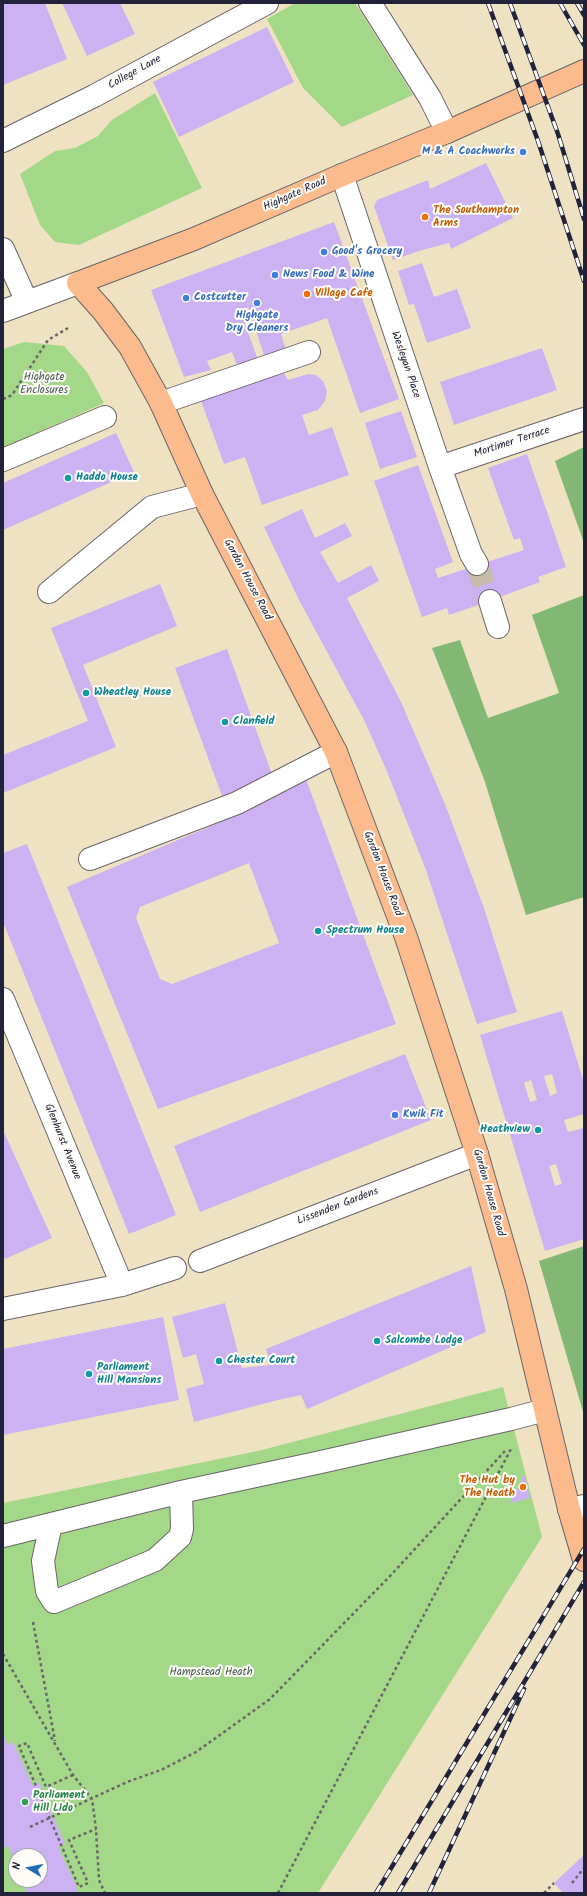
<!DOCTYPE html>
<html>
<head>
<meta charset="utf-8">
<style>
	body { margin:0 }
	#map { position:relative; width:587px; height:1896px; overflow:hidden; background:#efe2c2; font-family:Kalam,sans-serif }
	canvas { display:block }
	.frame { position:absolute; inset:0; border:4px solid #22223b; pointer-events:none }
	.north { position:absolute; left:8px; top:1848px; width:40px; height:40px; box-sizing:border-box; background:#fdfcf7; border:1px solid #a5a5ac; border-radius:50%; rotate:280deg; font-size:11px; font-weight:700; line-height:16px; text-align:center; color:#22223b }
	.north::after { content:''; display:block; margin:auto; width:14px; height:18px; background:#1f6fb2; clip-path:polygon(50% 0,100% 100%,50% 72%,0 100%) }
</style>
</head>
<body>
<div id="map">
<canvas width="587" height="1896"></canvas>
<div class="frame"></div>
<div class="north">N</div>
</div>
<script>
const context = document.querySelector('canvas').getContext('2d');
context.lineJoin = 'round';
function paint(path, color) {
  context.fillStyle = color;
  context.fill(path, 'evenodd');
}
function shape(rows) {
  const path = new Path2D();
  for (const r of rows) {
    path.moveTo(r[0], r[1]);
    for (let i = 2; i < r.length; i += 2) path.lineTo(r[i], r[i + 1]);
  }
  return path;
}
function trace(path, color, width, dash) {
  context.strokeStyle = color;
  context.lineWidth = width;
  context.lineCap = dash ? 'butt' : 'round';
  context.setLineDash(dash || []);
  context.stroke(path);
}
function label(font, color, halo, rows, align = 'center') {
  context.font = font + ' Kalam,sans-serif';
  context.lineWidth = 4;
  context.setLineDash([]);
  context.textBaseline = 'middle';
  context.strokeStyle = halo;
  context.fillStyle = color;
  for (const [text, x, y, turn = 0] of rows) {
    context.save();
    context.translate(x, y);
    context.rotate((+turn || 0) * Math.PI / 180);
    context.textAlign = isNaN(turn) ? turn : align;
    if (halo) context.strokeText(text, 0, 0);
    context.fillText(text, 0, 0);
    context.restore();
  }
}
paint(shape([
	[295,3,355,3,413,95,342,127,303,88,267,19],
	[155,93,202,188,79,245,55,242,40,225,20,174,55,151,75,148,98,136,112,120],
	[24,342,64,346,87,372,104,403,3,448,3,349],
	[503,1387,542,1537,318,1893,3,1893,3,1503,258,1451],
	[16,1856,40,1856,40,1880,16,1880]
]), '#a3d888');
paint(shape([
	[584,447,584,543,555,461],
	[584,595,584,897,526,915,484,779,432,648,460,640,488,718,559,693,532,615],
	[584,1246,584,1415,539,1261]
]), '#82b874');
paint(shape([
	[3,3,45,3,67,59,3,85],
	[62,3,120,3,135,34,87,56],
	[267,27,294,82,179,137,153,82],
	[486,163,513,218,451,249,449,243,422,250,393,260,374,206,377,200,428,180,430,189],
	[334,222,399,399,360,413,327,318,281,334,286,350,265,358,248,307,240,310,258,360,238,368,232,352,207,361,211,370,184,377,151,290],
	[422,263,434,297,457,289,471,328,427,343,414,304,409,305,398,271],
	[542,348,557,390,454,425,440,382],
	[281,369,288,380,308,374,316,375,323,381,327,391,325,401,318,410,302,415,309,435,332,427,349,475,262,505,245,457,224,464,200,398],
	[401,411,417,457,380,469,365,423],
	[116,433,134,472,3,530,3,483],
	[527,454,566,567,538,577,540,582,481,604,449,615,447,608,422,617,374,481,418,465,453,562,435,569,438,578,524,550,520,538,514,540,488,468],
	[302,509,315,538,345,523,352,536,320,552,338,583,371,565,379,581,347,598,401,702,445,804,484,908,517,1012,477,1024,426,870,386,769,364,720,299,600,264,527],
	[160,584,177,626,83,665,116,747,3,793,3,755,88,721,51,628],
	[227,649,273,777,222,796,175,668],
	[303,771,396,1024,158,1109,67,887,237,815],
	[249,863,279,943,172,984,160,979,136,918,140,907],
	[27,844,176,1215,129,1234,3,922,3,853],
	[562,1011,584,1083,584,1114,564,1120,568,1132,584,1128,584,1239,545,1251,480,1035],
	[552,1074,557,1093,550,1096,544,1076],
	[531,1080,537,1100,530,1102,524,1083],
	[556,1164,562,1184,555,1186,549,1166],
	[405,1054,431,1120,200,1212,174,1146],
	[3,1130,52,1238,5,1259,3,1254],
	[471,1266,486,1332,307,1409,301,1395,278,1400,194,1422,186,1389,204,1384,196,1354,183,1358,172,1317,225,1303,242,1368,270,1365,266,1349],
	[163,1317,179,1400,3,1435,3,1349],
	[525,1475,530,1498,510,1503,523,1476],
	[3,1734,8,1745,13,1742,33,1786,39,1782,65,1844,58,1847,78,1890,73,1893,27,1893,22,1880,40,1880,40,1856,16,1856,16,1866,8,1846,3,1848],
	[584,1855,584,1893,563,1893,554,1883]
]), '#ccb1f3');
trace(shape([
	[477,564,490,601]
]), '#c6bca7', 22, [22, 11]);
const minor = shape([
	[370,3,430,98,447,132],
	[3,141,94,96,267,3],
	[342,175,440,467,471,554,477,564],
	[3,249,27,302],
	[3,311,78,283],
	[161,403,309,352],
	[3,460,105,417],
	[440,467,584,419],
	[49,592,152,507,202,494],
	[490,601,498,627],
	[90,859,237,803,336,752],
	[3,999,122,1285],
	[200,1261,477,1154],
	[3,1309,122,1285,175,1268],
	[569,1509,584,1506],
	[51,1524,43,1561,47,1591,54,1602,155,1560,180,1537,182,1529,181,1492],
	[3,1536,181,1492,321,1462,511,1419,545,1410]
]);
const major = shape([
	[584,71,447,132,342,175,194,239,78,283,103,311,130,347,161,403,202,494,336,752,406,937,477,1154,516,1289,569,1509,584,1560]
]);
trace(minor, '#6a656a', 24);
trace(major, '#6a656a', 24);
trace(shape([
	[3,399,12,395,48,340,68,328],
	[33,1622,55,1741],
	[3,1654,73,1775,92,1799,96,1829,99,1880,105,1893],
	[73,1775,46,1787,27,1743,19,1746,79,1887,88,1883,69,1840,96,1829],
	[30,1827,127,1782,161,1770,196,1752,270,1699,391,1575,505,1451],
	[572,1883,584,1868],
	[278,1893,511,1449],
	[544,1893,554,1883]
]), '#6a656a', 2.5, [3, 3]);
trace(minor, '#fff', 22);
trace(major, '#fbbb8d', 22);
const rail = shape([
	[488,3,538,141,584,281],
	[510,3,558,134,584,219],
	[560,3,584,45],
	[577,3,584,15],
	[376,1893,584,1549],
	[398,1893,584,1582],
	[429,1893,524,1689]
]);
trace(rail, '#22223b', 4.5);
trace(rail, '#fdfcf7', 3, [9]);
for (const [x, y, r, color] of [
	[523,152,4,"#3f7fe0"],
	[425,217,4,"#e8710a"],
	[324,252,4,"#3f7fe0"],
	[275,275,4,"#3f7fe0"],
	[307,294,4,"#e8710a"],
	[186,298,4,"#3f7fe0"],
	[257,303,4,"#3f7fe0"],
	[68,478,4,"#0f9aa8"],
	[86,693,4,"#0f9aa8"],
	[225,722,4,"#0f9aa8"],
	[318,931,4,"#0f9aa8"],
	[395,1115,4,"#3f7fe0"],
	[538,1130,4,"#0f9aa8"],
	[377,1341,4,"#0f9aa8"],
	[219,1361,4,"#0f9aa8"],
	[89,1374,4,"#0f9aa8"],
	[523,1487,4,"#e8710a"],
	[25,1802,4,"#2e9e5b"]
]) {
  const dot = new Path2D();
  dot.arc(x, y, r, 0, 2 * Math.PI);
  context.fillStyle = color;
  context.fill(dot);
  trace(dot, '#fdfcf7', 1.5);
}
label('11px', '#22223b', '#fdfcf7', [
	["College Lane",135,73,-29],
	["Highgate Road",295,195,-24],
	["Wesleyan Place",405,365,71],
	["Mortimer Terrace",512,443,-18],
	["Gordon House Road",247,580,62],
	["Gordon House Road",382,874,69],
	["Glenhurst Avenue",62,1142,68],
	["Gordon House Road",488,1193,74],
	["Lissenden Gardens",338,1207,-21]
]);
label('bold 11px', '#366cbe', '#fdfcf7', [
	["M & A Coachworks",515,152,"right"],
	["Good's Grocery",332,252],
	["News Food & Wine",283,275],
	["Costcutter",194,298],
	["Highgate",257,316,"center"],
	["Dry Cleaners",257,329,"center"],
	["Kwik Fit",403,1115]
], 'left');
label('bold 11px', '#c56008', '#fdfcf7', [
	["The Southampton",433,211],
	["Arms",433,224],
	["Village Cafe",315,294],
	["The Hut by",515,1481,"right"],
	["The Heath",515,1494,"right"]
], 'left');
label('11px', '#495952', '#fdfcf7', [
	["Highgate",44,378],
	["Enclosures",44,391],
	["Hampstead Heath",211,1673]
]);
label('bold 11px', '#0d838f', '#fdfcf7', [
	["Haddo House",76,478],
	["Wheatley House",94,693],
	["Clanfield",233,722],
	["Spectrum House",326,931],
	["Heathview",530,1130,"right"],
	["Salcombe Lodge",385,1341],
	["Chester Court",227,1361],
	["Parliament",97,1368],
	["Hill Mansions",97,1381]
], 'left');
label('bold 11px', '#27864d', '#fdfcf7', [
	["Parliament",33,1796],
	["Hill Lido",33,1809]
], 'left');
</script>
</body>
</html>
